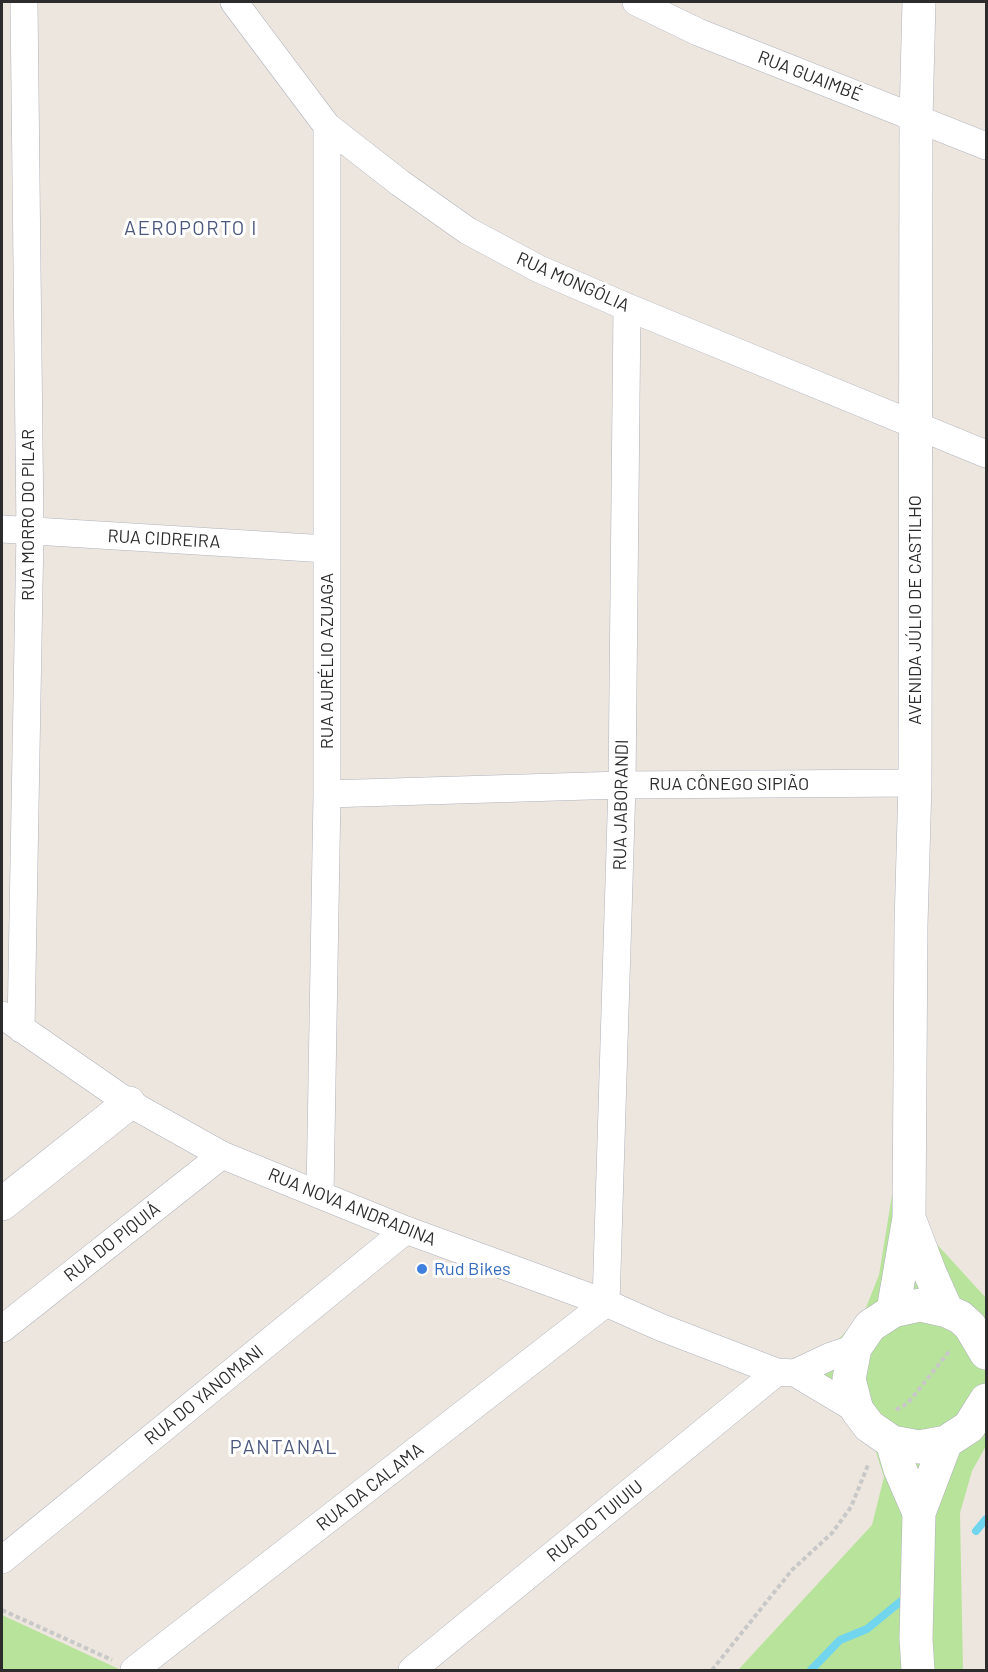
<!DOCTYPE html>
<html>
<head>
<meta charset="utf-8">
<style>
	body { margin:0 }
	#map { position:relative; width:988px; height:1672px; overflow:hidden; background:#ede6de; font-family:Barlow,sans-serif }
	canvas { display:block }
	.frame { position:absolute; inset:0; border:3px solid #2c2c2c; pointer-events:none }
</style>
</head>
<body>
<div id="map">
<canvas width="988" height="1672"></canvas>
<div class="frame"></div>
</div>
<script>
const context = document.querySelector('canvas').getContext('2d');
context.lineJoin = 'round';
function paint(path, color) {
  context.fillStyle = color;
  context.fill(path, 'evenodd');
}
function shape(rows) {
  const path = new Path2D();
  for (const r of rows) {
    path.moveTo(r[0], r[1]);
    for (let i = 2; i < r.length; i += 2) path.lineTo(r[i], r[i + 1]);
  }
  return path;
}
function trace(path, color, width, dash) {
  context.strokeStyle = color;
  context.lineWidth = width;
  context.lineCap = dash ? 'butt' : 'round';
  context.setLineDash(dash || []);
  context.stroke(path);
}
function label(font, color, halo, rows, align = 'center') {
  context.font = font + ' Barlow,sans-serif';
  context.lineWidth = 6;
  context.setLineDash([]);
  context.textBaseline = 'middle';
  context.strokeStyle = halo;
  context.fillStyle = color;
  for (const [text, x, y, turn = 0] of rows) {
    context.save();
    context.translate(x, y);
    context.rotate((+turn || 0) * Math.PI / 180);
    context.textAlign = isNaN(turn) ? turn : align;
    if (halo) context.strokeText(text, 0, 0);
    context.fillText(text, 0, 0);
    context.restore();
  }
}
paint(shape([
	[892,1195,986,1298,986,1446,972,1471,960,1513,963,1670,738,1670,872,1525,884,1477,874,1446,849,1415,782,1367,840,1338,865,1310,879,1275],
	[2,1615,121,1670,2,1670]
]), '#b8e39b');
trace(shape([
	[976,1531,986,1519],
	[811,1670,840,1640,867,1629,906,1597]
]), '#72d5ee', 8);
const minor = shape([
	[234,2,327,126,400,183,468,231,539,269,627,307,986,454],
	[636,2,698,32,986,146],
	[2,529,327,549],
	[327,794,622,785,915,783],
	[2,1015,129,1103,222,1155,406,1230,606,1303,660,1327,777,1372,795,1373,857,1410],
	[21,1029,30,531,24,2],
	[320,1195,327,794,327,126],
	[2,1329,222,1155],
	[795,1373,831,1356,855,1348],
	[2,1560,406,1230],
	[134,1670,606,1303,622,785,627,307],
	[412,1670,777,1372]
]);
const tertiary = shape([
	[2,1204,129,1103]
]);
const secondary = shape([
	[909,1218,930,1273,947,1311],
	[893,1311,909,1218,911,925,915,783,916,118,919,2],
	[986,1353,970,1326,960,1317,947,1311,920,1305,893,1311,870,1326,855,1348,849,1379,857,1410,869,1426,892,1442,919,1447,946,1442,969,1427,986,1400],
	[892,1442,900,1469,919,1513],
	[918,1670,916,1639,919,1513,946,1442]
]);
trace(minor, '#afb2bc', 28);
trace(tertiary, '#afb2bc', 34);
trace(secondary, '#afb2bc', 34);
trace(shape([
	[896,1410,908,1403,951,1349],
	[2,1610,112,1660],
	[712,1670,792,1570,832,1533,851,1507,868,1465]
]), '#c8c8c8', 4, [4.5, 3]);
trace(minor, '#fff', 27);
trace(tertiary, '#fff', 33);
trace(secondary, '#fff', 33);
for (const [x, y, r, color] of [
	[422,1269,6,"#3f7fe0"]
]) {
  const dot = new Path2D();
  dot.arc(x, y, r, 0, 2 * Math.PI);
  context.fillStyle = color;
  context.fill(dot);
  trace(dot, '#fff', 2);
}
label('18px', '#2c2c2c', '#fff', [
	["RUA GUAIMBÉ",810,76,21],
	["RUA MONGÓLIA",573,282,24],
	["RUA MORRO DO PILAR",28,515,-90],
	["RUA CIDREIRA",164,539,3],
	["AVENIDA JÚLIO DE CASTILHO",915,610,-90],
	["RUA AURÉLIO AZUAGA",327,661,-90],
	["RUA CÔNEGO SIPIÃO",729,784],
	["RUA JABORANDI",621,805,-89],
	["RUA NOVA ANDRADINA",352,1207,22],
	["RUA DO PIQUIÁ",112,1242,-38],
	["RUA DO YANOMANI",204,1395,-39],
	["RUA DA CALAMA",370,1487,-38],
	["RUA DO TUIUIU",595,1521,-39]
]);
label('18px', '#366cbe', '#fff', [
	["Rud Bikes",434,1269]
], 'left');
context.letterSpacing = '1.5px';
label('20px', '#4c587d', '#fff', [
	["AEROPORTO I",191,228],
	["PANTANAL",284,1447]
]);
context.letterSpacing = '0px';
</script>
</body>
</html>
